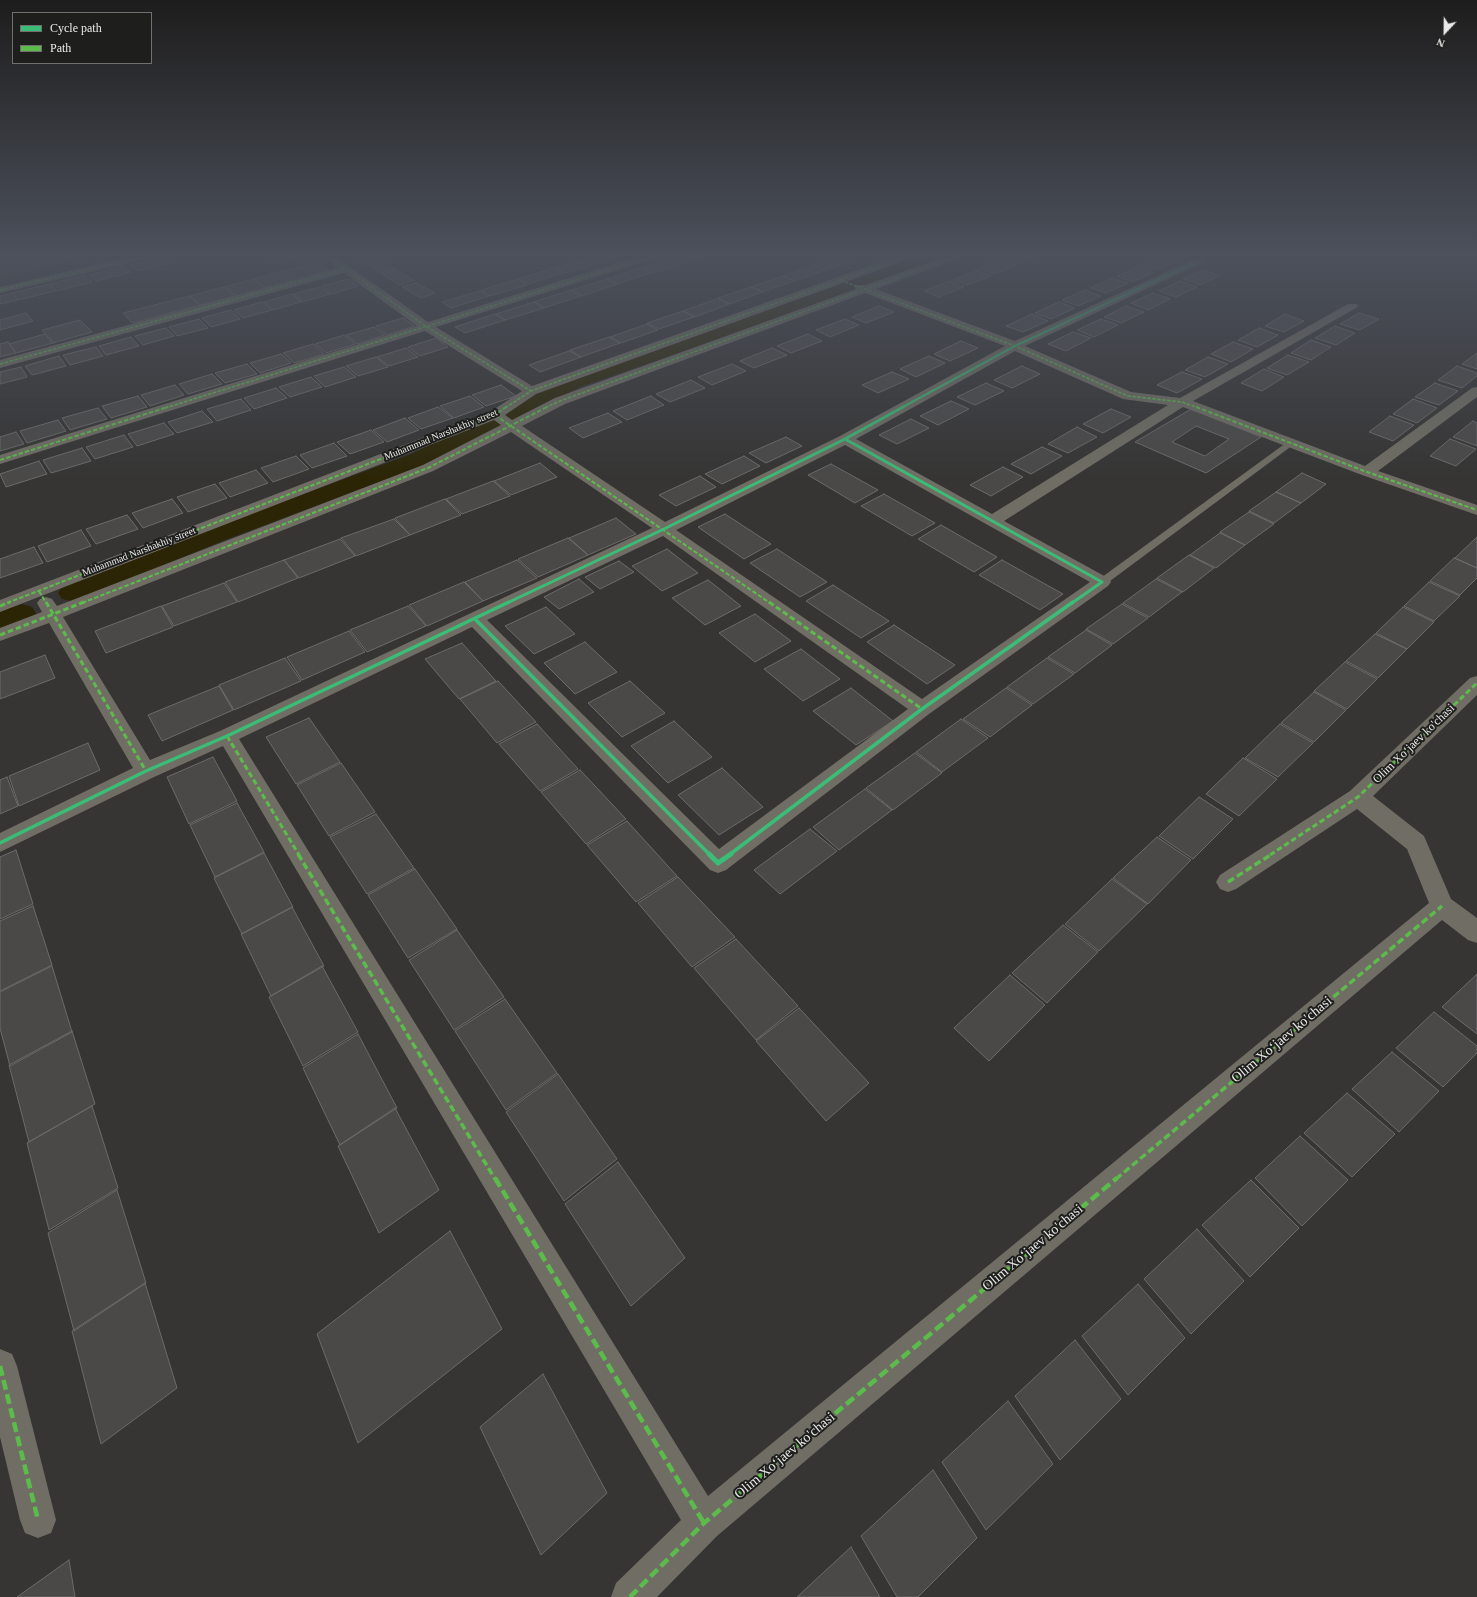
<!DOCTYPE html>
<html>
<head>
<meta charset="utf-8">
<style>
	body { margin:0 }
	#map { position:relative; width:1477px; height:1597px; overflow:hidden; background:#363534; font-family:Georgia,serif }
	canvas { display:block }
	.legend { position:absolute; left:12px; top:12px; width:140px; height:52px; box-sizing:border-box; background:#1e1e1c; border:1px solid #70706e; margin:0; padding:5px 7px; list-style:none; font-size:12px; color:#eaeae8 }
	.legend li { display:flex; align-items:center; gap:8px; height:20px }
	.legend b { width:20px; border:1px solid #70706e }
	.north { position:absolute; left:1425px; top:12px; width:40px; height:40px; -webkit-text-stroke:3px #1e1e1c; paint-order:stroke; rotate:202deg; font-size:11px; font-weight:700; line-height:16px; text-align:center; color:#eaeae8 }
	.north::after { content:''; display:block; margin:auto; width:14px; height:18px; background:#eaeae8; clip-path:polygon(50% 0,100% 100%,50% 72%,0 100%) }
</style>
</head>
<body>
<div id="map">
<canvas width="1477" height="1597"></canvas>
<ul class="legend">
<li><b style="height:5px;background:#3abd76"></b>Cycle path</li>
<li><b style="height:5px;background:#5cbc4b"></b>Path</li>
</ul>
<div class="north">N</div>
</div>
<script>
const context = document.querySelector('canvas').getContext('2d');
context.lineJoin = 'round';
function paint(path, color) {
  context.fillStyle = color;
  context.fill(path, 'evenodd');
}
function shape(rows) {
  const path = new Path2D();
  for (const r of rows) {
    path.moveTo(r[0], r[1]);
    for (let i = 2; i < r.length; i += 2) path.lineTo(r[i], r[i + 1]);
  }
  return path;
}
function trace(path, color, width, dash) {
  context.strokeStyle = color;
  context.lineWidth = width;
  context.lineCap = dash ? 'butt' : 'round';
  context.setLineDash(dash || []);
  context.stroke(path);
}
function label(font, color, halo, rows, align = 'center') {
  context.font = font + ' Georgia,serif';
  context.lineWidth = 4;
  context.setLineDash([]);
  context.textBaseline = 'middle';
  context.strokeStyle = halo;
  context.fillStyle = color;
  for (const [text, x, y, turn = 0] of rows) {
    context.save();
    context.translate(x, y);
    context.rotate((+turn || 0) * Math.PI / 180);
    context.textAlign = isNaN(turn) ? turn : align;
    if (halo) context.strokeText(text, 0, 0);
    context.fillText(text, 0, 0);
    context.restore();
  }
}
paint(shape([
	[0,257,91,257,0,279]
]), '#403f37');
paint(shape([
	[916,257,939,257,937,260,837,298,580,387,427,464,225,540,80,599,71,601,62,599,58,593,62,587,207,530,411,454,566,379,825,290,916,257],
	[22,604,32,607,36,613,32,619,0,630,0,611,22,604]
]), '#2b2505');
const building = shape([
	[162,257,171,263,137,271,130,265,162,257],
	[269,257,298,257,277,263,269,257],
	[300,257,310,257,330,271,265,288,254,279,309,264,300,257],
	[356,257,376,257,377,258,363,262,356,257],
	[591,257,617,257,598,263,589,258,591,257],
	[676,257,702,257,685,263,674,258,676,257],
	[836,257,847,257,854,260,825,270,813,265,836,257],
	[1008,257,1036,257,1022,263,1008,257],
	[1159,257,1166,257,1178,261,1158,270,1142,265,1159,257],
	[588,258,598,263,564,273,554,268,588,258],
	[674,258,684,263,652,273,642,268,674,258],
	[378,259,395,269,381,273,364,263,378,259],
	[1003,259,1018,264,994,274,980,268,1003,259],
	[813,265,825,270,795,281,783,276,813,265],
	[124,266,131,272,96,281,89,275,124,266],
	[1138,266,1154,272,1133,282,1117,276,1138,266],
	[554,268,563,273,528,284,518,279,554,268],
	[641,268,651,273,617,284,607,279,641,268],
	[396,270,414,280,400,285,382,274,396,270],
	[977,270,991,276,967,285,953,280,977,270],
	[1203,270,1220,275,1200,285,1183,279,1203,270],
	[85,275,92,282,56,291,50,284,85,275],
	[782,276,794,281,763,292,751,287,782,276],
	[1112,278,1128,283,1106,293,1090,288,1112,278],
	[254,279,265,288,236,296,224,287,254,279],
	[348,279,358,286,332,294,322,286,348,279],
	[518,279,527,285,490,296,481,290,518,279],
	[607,279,617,284,582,296,572,290,607,279],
	[949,281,964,287,939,297,924,291,949,281],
	[1180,281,1197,287,1176,297,1159,291,1180,281],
	[416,283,435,293,421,298,402,287,416,283],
	[49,284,55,291,18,300,12,293,49,284],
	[224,287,236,296,200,305,190,296,224,287],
	[320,287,330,294,302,302,293,294,320,287],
	[751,287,762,292,730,304,718,298,751,287],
	[571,290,581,296,544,308,534,302,571,290],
	[1085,290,1101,296,1078,306,1062,300,1085,290],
	[480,291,489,296,451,308,442,302,480,291],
	[12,293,18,300,0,304,0,296,12,293],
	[1153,293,1170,299,1148,310,1131,303,1153,293],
	[292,294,301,302,273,310,264,302,292,294],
	[190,296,200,305,132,323,123,313,190,296],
	[717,299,729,304,695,317,683,311,717,299],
	[262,302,272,310,243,318,234,310,262,302],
	[534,302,544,308,505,320,496,314,534,302],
	[1059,302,1075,308,1051,319,1035,313,1059,302],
	[879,306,894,312,866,323,852,317,879,306],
	[1126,306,1144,312,1121,323,1104,317,1126,306],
	[231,310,240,319,211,327,202,318,231,310],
	[683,311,694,317,659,329,647,323,683,311],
	[26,313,33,321,0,330,0,320,26,313],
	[1359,313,1379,319,1360,330,1340,324,1359,313],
	[495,314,505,320,465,333,455,327,495,314],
	[1032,314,1048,321,1023,332,1006,326,1032,314],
	[1285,314,1304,321,1284,332,1265,326,1285,314],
	[403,318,415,326,387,335,376,326,403,318],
	[199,319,208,328,177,336,169,327,199,319],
	[845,319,859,325,830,337,816,330,845,319],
	[1101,319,1118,325,1094,337,1077,330,1101,319],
	[80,320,92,332,53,343,42,330,80,320],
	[647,324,658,330,621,343,610,337,647,324],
	[1335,326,1355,333,1336,345,1315,338,1335,326],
	[374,327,385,335,357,344,346,335,374,327],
	[166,328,174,336,143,345,135,336,166,328],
	[1259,328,1278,335,1257,347,1238,340,1259,328],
	[1073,332,1091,338,1066,351,1048,344,1073,332],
	[45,334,53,343,16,353,9,344,45,334],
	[808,334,822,341,791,353,777,346,808,334],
	[344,335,355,344,326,353,315,344,344,335],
	[131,337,139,346,106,355,99,346,131,337],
	[609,337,620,343,581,357,570,350,609,337],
	[436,338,448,347,420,356,408,347,436,338],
	[1311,340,1331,347,1311,360,1291,353,1311,340],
	[961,341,978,348,950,361,934,354,961,341],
	[8,342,16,353,0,357,0,344,8,342],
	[1233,342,1253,349,1231,362,1211,354,1233,342],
	[313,344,324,354,294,363,283,353,313,344],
	[96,347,103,356,70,365,63,355,96,347],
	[406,348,418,357,389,366,377,357,406,348],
	[772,348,787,355,754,368,740,361,772,348],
	[569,351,581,357,540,372,529,365,569,351],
	[1477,353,1477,369,1462,364,1477,353],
	[281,354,291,363,260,373,250,363,281,354],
	[1288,355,1309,362,1287,375,1267,368,1288,355],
	[59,356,66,366,32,375,25,366,59,356],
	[929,356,945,363,916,377,900,369,929,356],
	[376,357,388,367,358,376,346,366,376,357],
	[1208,357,1228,364,1205,377,1185,370,1208,357],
	[247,364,257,374,225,383,215,373,247,364],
	[732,364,746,371,712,385,698,377,732,364],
	[1022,366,1040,374,1012,388,994,380,1022,366],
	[1457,366,1477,373,1477,376,1462,388,1438,380,1457,366],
	[21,367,27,377,0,384,0,372,21,367],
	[344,367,356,377,325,387,314,376,344,367],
	[1264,369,1284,377,1262,391,1241,383,1264,369],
	[892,372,909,379,878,393,862,385,892,372],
	[1182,372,1202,379,1177,393,1157,385,1182,372],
	[212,374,222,384,188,394,179,384,212,374],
	[311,377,322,387,290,397,279,387,311,377],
	[691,380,705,388,670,402,656,394,691,380],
	[986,383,1004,391,975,405,957,397,986,383],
	[1435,383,1458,391,1439,405,1415,397,1435,383],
	[175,385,184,395,150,406,141,395,175,385],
	[501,385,516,396,486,406,472,395,501,385],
	[276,388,287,398,254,409,244,398,276,388],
	[138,396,147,407,111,418,102,406,138,396],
	[470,396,484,407,454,418,440,406,470,396],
	[651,396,664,405,627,420,613,411,651,396],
	[241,399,251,410,217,421,207,409,241,399],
	[1413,399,1437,408,1417,423,1393,414,1413,399],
	[951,401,969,409,938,425,920,416,951,401],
	[438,407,453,418,421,429,408,418,438,407],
	[98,408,107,419,70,430,62,418,98,408],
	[1111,409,1131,417,1103,433,1083,424,1111,409],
	[1191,409,1261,437,1206,473,1135,442,1191,409],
	[1196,426,1229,439,1205,456,1172,442,1196,426],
	[202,411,213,422,177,433,168,422,202,411],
	[608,413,622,422,583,438,569,428,608,413],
	[1390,416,1414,425,1393,441,1369,432,1390,416],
	[405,418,419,430,387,442,373,430,405,418],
	[911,419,929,428,897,444,879,435,911,419],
	[58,420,66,431,27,443,20,431,58,420],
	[1473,421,1477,423,1477,446,1453,437,1473,421],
	[164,423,174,434,137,446,128,434,164,423],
	[1077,427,1097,437,1068,453,1048,444,1077,427],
	[371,430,384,442,350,454,337,442,371,430],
	[16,432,24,444,0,451,0,437,16,432],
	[124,435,133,447,95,459,86,447,124,435],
	[786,437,802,446,766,463,749,453,786,437],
	[1450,439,1476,449,1456,466,1430,456,1450,439],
	[334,443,347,456,312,468,300,455,334,443],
	[1042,447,1062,456,1031,474,1011,464,1042,447],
	[82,448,91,461,51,473,43,460,82,448],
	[296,456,309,469,273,482,261,468,296,456],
	[744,456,760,466,722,484,705,474,744,456],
	[39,461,47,474,6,487,0,474,39,461],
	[540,463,557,477,511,495,494,481,540,463],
	[831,464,878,490,855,503,808,475,831,464],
	[1003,467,1023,477,991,496,970,485,1003,467],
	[256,470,268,483,230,497,219,483,256,470],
	[1302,473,1326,484,1301,503,1276,492,1302,473],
	[700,476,716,487,676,506,659,495,700,476],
	[493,481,510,496,462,514,446,499,493,481],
	[215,484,227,498,188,512,177,497,215,484],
	[1276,492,1301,503,1274,523,1249,511,1276,492],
	[884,494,935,523,912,536,861,506,884,494],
	[172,499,183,513,143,528,132,513,172,499],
	[445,499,461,515,410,535,395,518,445,499],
	[1249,512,1274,524,1245,545,1220,532,1249,512],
	[725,514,771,544,744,559,698,527,725,514],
	[127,515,138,529,96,544,86,529,127,515],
	[616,518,636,534,588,555,569,538,616,518],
	[394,519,410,535,356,556,341,538,394,519],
	[941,525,997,557,974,572,918,539,941,525],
	[81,530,91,546,47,562,38,546,81,530],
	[1220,533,1245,545,1216,568,1190,555,1220,533],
	[1477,537,1477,568,1455,558,1477,537],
	[568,538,588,555,538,577,518,559,568,538],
	[340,539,355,556,299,578,284,560,340,539],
	[34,547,43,563,0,578,0,559,34,547],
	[667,549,698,573,662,591,632,566,667,549],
	[777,549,827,582,800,597,750,563,777,549],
	[1189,555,1214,568,1183,592,1157,578,1189,555],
	[1454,558,1477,568,1477,578,1460,595,1430,581,1454,558],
	[284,560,298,578,238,602,225,582,284,560],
	[517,560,537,578,483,601,465,582,517,560],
	[1002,560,1063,594,1040,610,979,575,1002,560],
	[619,561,634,572,600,589,585,577,619,561],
	[579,579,594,592,559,609,544,597,579,579],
	[1156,579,1182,592,1149,617,1123,603,1156,579],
	[708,580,741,606,705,625,672,598,708,580],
	[464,582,483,601,427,626,409,605,464,582],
	[1429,582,1460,596,1434,621,1404,606,1429,582],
	[224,583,237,602,174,626,162,606,224,583],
	[833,585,889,621,861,638,806,601,833,585],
	[1122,604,1148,618,1113,644,1086,629,1122,604],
	[161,606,173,627,106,653,95,631,161,606],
	[408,606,426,626,367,652,350,630,408,606],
	[546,607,575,634,534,654,505,626,546,607],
	[1403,607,1434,622,1407,649,1376,633,1403,607],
	[755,614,791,641,755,662,719,633,755,614],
	[894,625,955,665,927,684,867,642,894,625],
	[1086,630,1112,645,1075,673,1048,657,1086,630],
	[349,631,365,652,302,680,287,657,349,631],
	[1375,634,1407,649,1378,678,1346,661,1375,634],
	[585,642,617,672,575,694,544,663,585,642],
	[462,643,496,681,459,699,425,659,462,643],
	[801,649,840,679,803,701,764,669,801,649],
	[45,655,55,678,0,699,0,672,45,655],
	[285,658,301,681,234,710,219,685,285,658],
	[1047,658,1074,674,1033,704,1007,687,1047,658],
	[1345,662,1377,679,1347,709,1314,691,1345,662],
	[498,681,536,722,497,743,460,699,498,681],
	[630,681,665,713,622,737,588,703,630,681],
	[219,686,233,710,162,741,148,715,219,686],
	[851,688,893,721,856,745,813,711,851,688],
	[1006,688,1032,705,990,737,963,719,1006,688],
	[1314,692,1346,710,1314,742,1281,723,1314,692],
	[309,718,340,762,296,784,266,737,309,718],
	[961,719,988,738,942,772,916,752,961,719],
	[674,721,712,757,668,783,631,746,674,721],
	[537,724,578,769,540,791,499,744,537,724],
	[1280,724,1313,743,1278,777,1245,758,1280,724],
	[88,743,100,770,19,806,9,776,88,743],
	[915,753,942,773,893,810,866,788,915,753],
	[213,757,237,801,189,824,167,777,213,757],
	[1243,758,1277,779,1239,816,1206,794,1243,758],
	[341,763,375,812,329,836,297,785,341,763],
	[722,768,763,807,719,835,678,795,722,768],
	[580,770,626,819,586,844,541,792,580,770],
	[7,777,18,806,0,814,0,780,7,777],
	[865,789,892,810,839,850,813,827,865,789],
	[1199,797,1233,819,1193,859,1159,836,1199,797],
	[237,803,264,852,215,877,190,825,237,803],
	[376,814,414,868,367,894,330,837,376,814],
	[627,821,677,876,636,902,587,845,627,821],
	[810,829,837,851,780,894,754,870,810,829],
	[1157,837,1191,860,1148,904,1113,878,1157,837],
	[16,850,33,904,0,919,0,857,16,850],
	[264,853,293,907,242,934,214,878,264,853],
	[415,869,457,929,408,958,368,895,415,869],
	[678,877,735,937,692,967,638,903,678,877],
	[1112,879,1147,904,1099,951,1065,924,1112,879],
	[33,906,52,965,0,991,0,921,33,906],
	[292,907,324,966,271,996,241,934,292,907],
	[1063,925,1098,952,1047,1003,1012,973,1063,925],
	[457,930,504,997,454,1030,409,960,457,930],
	[736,939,798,1006,756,1040,694,968,736,939],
	[52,966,72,1032,10,1066,0,1028,0,992,52,966],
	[322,966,358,1032,303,1066,269,997,322,966],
	[1477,974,1477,1034,1442,1007,1477,974],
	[1010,975,1045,1005,989,1061,954,1028,1010,975],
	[505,999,557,1073,506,1110,455,1031,505,999],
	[799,1008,869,1083,826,1121,756,1041,799,1008],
	[1434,1012,1477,1046,1477,1053,1443,1087,1396,1048,1434,1012],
	[72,1031,95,1104,29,1142,9,1065,72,1031],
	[358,1034,397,1108,340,1145,303,1068,358,1034],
	[1392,1052,1439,1091,1399,1132,1352,1089,1392,1052],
	[558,1074,617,1159,564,1201,506,1112,558,1074],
	[1347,1093,1395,1134,1352,1177,1304,1133,1347,1093],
	[92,1106,118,1188,49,1230,27,1143,92,1106],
	[395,1108,439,1190,379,1233,338,1146,395,1108],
	[1300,1136,1348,1180,1302,1226,1255,1178,1300,1136],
	[618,1162,685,1258,631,1306,565,1204,618,1162],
	[1251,1180,1299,1228,1250,1277,1202,1225,1251,1180],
	[117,1190,146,1283,74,1331,48,1233,117,1190],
	[1197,1229,1244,1281,1191,1334,1144,1279,1197,1229],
	[450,1231,502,1329,358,1443,317,1334,450,1231],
	[145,1283,177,1388,101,1444,72,1331,145,1283],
	[1138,1284,1185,1338,1128,1395,1082,1336,1138,1284],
	[1075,1340,1121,1399,1060,1460,1015,1396,1075,1340],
	[543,1374,607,1493,541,1555,480,1427,543,1374],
	[1008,1401,1053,1464,986,1530,942,1462,1008,1401],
	[933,1470,977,1538,918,1597,897,1597,861,1536,933,1470],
	[851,1547,880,1597,797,1597,851,1547],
	[69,1560,75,1597,17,1597,69,1560]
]);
paint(building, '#4a4948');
trace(building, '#6c6b6a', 1);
paint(shape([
	[1290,440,1295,443,1293,445,1106,584,1098,584,1096,582,1098,580,1290,440]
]), '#706e64');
paint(shape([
	[128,257,147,257,142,260,0,293,0,287,128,257],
	[324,257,336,257,428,322,637,257,654,257,653,259,436,327,532,386,894,257,910,257,909,259,536,394,505,415,512,420,555,398,856,289,854,287,856,285,866,285,943,257,958,257,957,259,876,289,1015,341,1194,259,1202,259,1203,261,1202,263,1025,346,1131,392,1180,398,1348,304,1356,304,1358,306,1356,308,1193,401,1365,466,1472,388,1477,387,1477,397,1378,471,1477,505,1477,515,1362,475,1183,407,1004,521,1108,578,1111,582,1108,586,929,714,726,870,718,873,710,870,472,627,239,739,708,1496,1429,903,1407,849,1357,809,1236,889,1228,892,1220,889,1216,882,1220,875,1350,791,1470,678,1477,676,1477,695,1373,796,1424,836,1451,899,1477,918,1477,943,1468,940,1442,920,717,1536,657,1597,611,1597,616,1583,681,1520,223,746,154,777,0,852,0,833,133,768,49,623,0,641,0,628,42,612,37,603,40,599,46,597,52,599,57,606,423,465,501,425,494,420,0,612,0,600,490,412,522,391,425,331,0,464,0,455,417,326,344,273,0,368,0,360,337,268,324,257],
	[865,293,1005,346,840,436,665,522,522,426,565,404,865,293],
	[1015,351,1123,399,1168,405,992,514,856,439,1015,351],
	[511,432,652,528,220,731,150,760,63,617,433,471,511,432],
	[845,445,986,524,1090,582,922,699,676,530,845,445],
	[663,536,908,709,719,849,487,620,663,536],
	[0,1349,12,1354,17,1366,56,1520,51,1533,38,1538,25,1533,20,1520,0,1437,0,1349]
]), '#706e64');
trace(shape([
	[329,257,427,327,531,391],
	[840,280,1015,346,1128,396,1182,402,1199,408],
	[0,290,142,257],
	[0,364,345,269],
	[165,408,649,257],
	[505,408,531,391,905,257],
	[545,408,560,401,953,257]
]), '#5cbc4b', 1.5, [3.5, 1.5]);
trace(shape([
	[1196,407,1367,472,1477,510],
	[495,415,770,603],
	[0,460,168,407],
	[39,591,46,603],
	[7,603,495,415,506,407],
	[82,603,428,468,547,407]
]), '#5cbc4b', 2, [4.5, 2]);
trace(shape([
	[46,602,146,771],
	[769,602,922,709],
	[0,606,10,602],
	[0,635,84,602],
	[227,736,299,855],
	[1270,855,1358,797,1477,683]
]), '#5cbc4b', 3, [5.5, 3]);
trace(shape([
	[298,854,495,1179],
	[1228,882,1272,854],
	[1116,1179,1442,906]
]), '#5cbc4b', 3.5, [7, 3.5]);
trace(shape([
	[495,1178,704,1523],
	[0,1366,38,1520],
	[630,1597,704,1523,1117,1178]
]), '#5cbc4b', 4.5, [10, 4.5]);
trace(shape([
	[901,408,1015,346,1198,261]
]), '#3abd76', 2);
trace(shape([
	[845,439,1102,582,1072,603],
	[507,603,664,529,845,439,903,407]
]), '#3abd76', 3);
trace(shape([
	[475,619,710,855],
	[0,843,146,771,227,736,509,602],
	[729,855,922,709,1073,602]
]), '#3abd76', 3.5);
trace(shape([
	[709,854,718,863,731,854]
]), '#3abd76', 5);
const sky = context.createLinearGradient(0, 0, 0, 481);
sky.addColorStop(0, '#1e1d1d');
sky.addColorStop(0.53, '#4c515c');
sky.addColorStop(1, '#4c515c00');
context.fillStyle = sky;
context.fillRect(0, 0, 1477, 481);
label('10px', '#eaeae8', '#1e1e1c', [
	["Muhammad Narshakhiy street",441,435,-22],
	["Muhammad Narshakhiy street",139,552,-21]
]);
label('12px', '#eaeae8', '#1e1e1c', [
	["Olim Xoʻjaev ko'chasi",1414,744,-44]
]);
label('14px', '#eaeae8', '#1e1e1c', [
	["Olim Xoʻjaev ko'chasi",1282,1040,-40],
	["Olim Xoʻjaev ko'chasi",1033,1248,-40],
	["Olim Xoʻjaev ko'chasi",785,1456,-40]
]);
</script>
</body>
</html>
